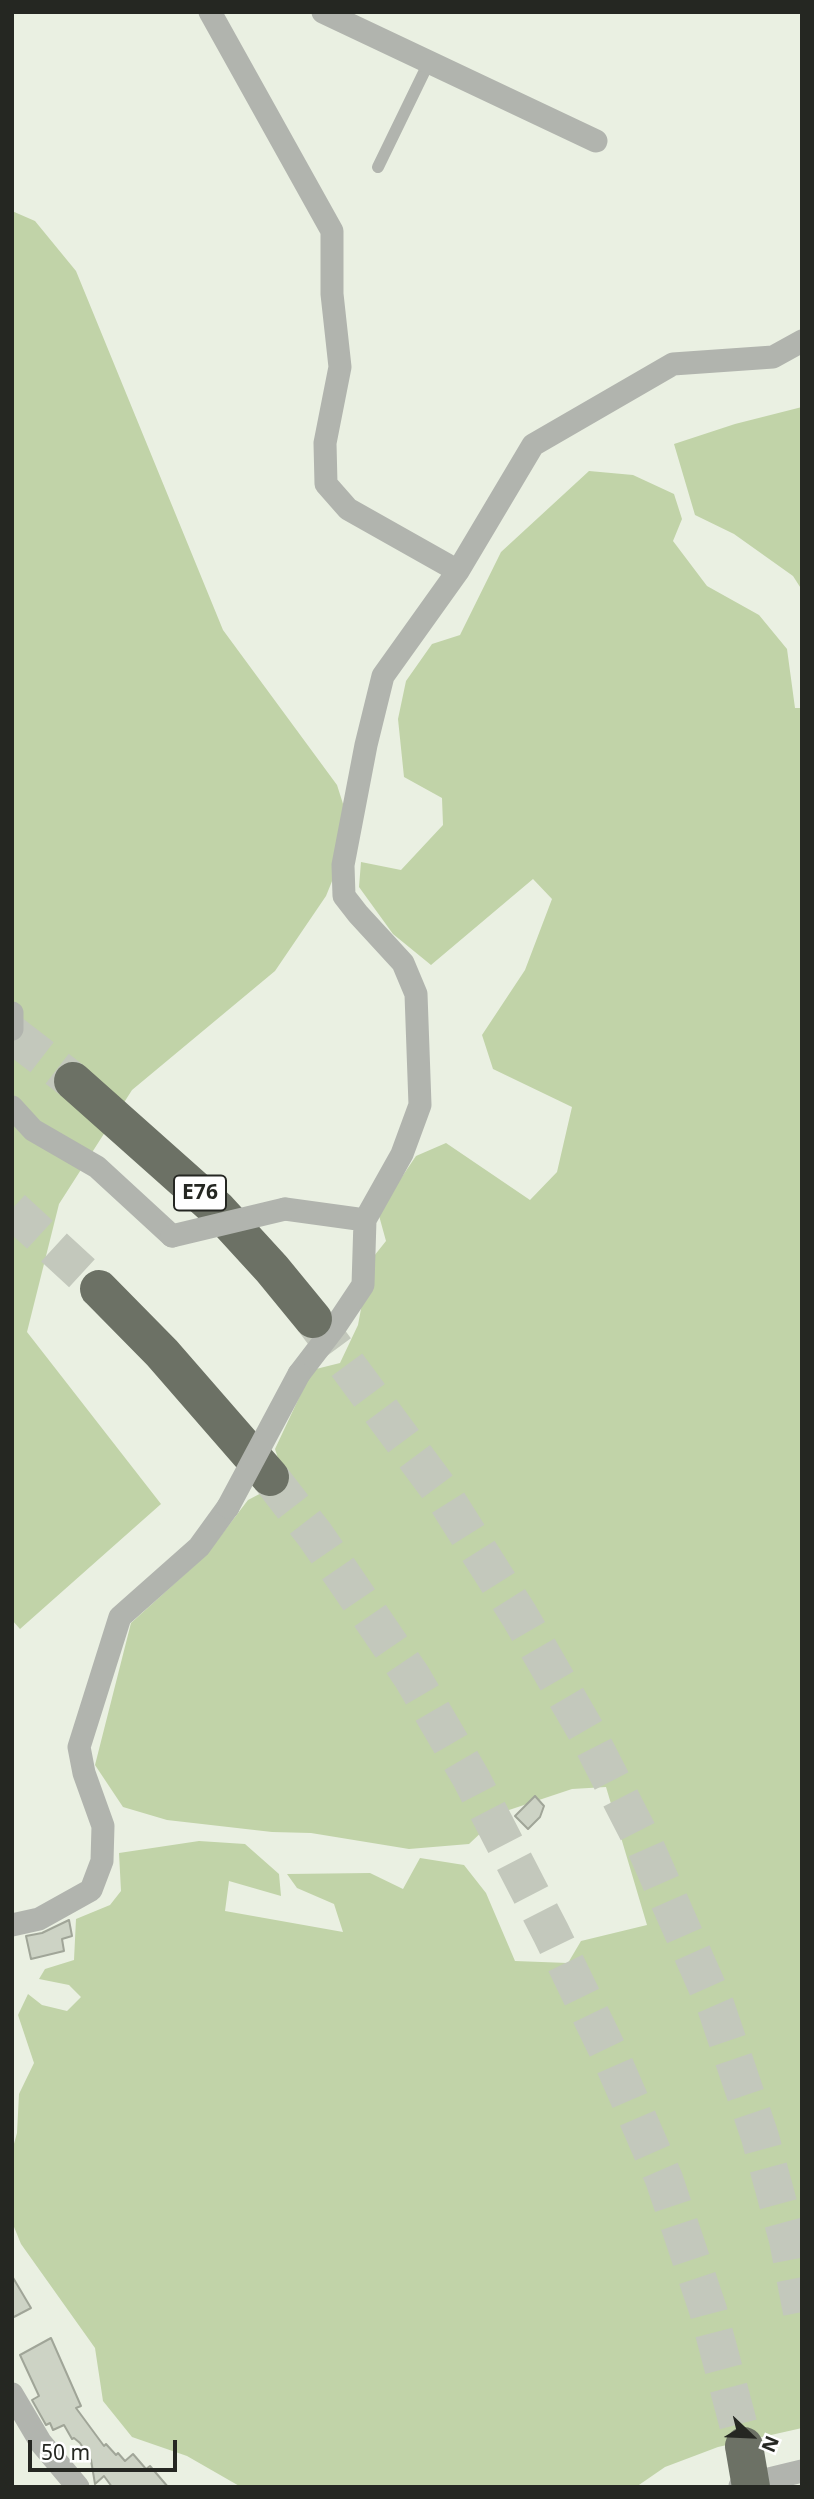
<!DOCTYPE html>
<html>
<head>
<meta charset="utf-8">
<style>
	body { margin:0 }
	#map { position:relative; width:814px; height:2499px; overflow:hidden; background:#eaf0e2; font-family:"Noto Sans",sans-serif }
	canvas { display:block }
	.frame { position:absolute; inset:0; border:14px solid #252722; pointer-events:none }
	.north { position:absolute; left:716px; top:2401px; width:70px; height:70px; -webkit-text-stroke:5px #fff; paint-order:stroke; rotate:113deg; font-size:19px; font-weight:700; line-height:28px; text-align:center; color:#252722 }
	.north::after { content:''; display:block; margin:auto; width:24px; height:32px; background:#252722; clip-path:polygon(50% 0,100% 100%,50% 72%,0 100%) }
	.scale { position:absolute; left:28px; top:2440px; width:149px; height:32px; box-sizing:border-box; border:4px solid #252722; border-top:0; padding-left:9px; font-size:21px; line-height:24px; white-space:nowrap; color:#252722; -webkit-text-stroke:5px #fff; paint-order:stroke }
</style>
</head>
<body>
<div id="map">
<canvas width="814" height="2499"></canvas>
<div class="frame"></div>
<div class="north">N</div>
<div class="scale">50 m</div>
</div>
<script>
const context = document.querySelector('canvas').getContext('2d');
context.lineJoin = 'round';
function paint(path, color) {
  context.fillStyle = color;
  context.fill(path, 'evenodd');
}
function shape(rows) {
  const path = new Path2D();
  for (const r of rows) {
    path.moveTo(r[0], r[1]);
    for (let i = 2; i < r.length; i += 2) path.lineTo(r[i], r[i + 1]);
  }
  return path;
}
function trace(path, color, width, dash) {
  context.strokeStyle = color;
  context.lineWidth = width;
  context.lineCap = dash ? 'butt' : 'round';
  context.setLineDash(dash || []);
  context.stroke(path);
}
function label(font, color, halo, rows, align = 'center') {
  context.font = font + ' "Noto Sans",sans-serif';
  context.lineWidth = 5;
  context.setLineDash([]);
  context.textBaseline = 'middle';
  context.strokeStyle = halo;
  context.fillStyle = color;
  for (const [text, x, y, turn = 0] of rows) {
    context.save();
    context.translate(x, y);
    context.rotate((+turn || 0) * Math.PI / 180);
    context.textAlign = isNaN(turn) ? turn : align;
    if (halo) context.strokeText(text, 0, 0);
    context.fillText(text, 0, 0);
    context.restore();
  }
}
paint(shape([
	[12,211,35,221,76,271,223,630,337,785,352,832,326,896,275,971,132,1090,59,1204,27,1332,161,1504,20,1629,12,1620],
	[802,407,802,590,793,576,734,534,695,515,674,444,735,424],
	[589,471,633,475,674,494,682,519,673,541,707,586,759,615,787,649,795,708,802,708,802,2428,718,2447,665,2467,636,2487,241,2487,187,2456,132,2437,103,2401,95,2348,21,2244,12,2222,12,2151,17,2133,19,2094,34,2063,18,2015,28,1994,42,2005,67,2011,81,1997,69,1985,39,1979,45,1969,74,1960,76,1919,110,1905,121,1891,119,1853,199,1841,245,1844,279,1874,281,1896,229,1881,225,1911,343,1932,334,1904,297,1888,287,1874,370,1873,403,1889,420,1858,464,1865,486,1893,515,1961,568,1963,581,1941,647,1925,606,1787,572,1789,503,1812,469,1844,409,1849,311,1833,272,1832,167,1820,123,1807,95,1765,131,1623,206,1555,248,1500,269,1489,282,1471,275,1449,312,1370,340,1363,358,1325,370,1261,386,1241,378,1212,416,1156,446,1143,530,1200,557,1172,572,1107,493,1069,482,1035,525,970,552,899,533,879,431,965,393,934,359,887,361,862,401,870,443,825,442,798,404,777,398,719,406,681,432,644,460,635,501,552]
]), '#c1d3a8');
const building = shape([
	[535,1796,544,1806,540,1817,528,1829,515,1816,535,1796],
	[69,1920,72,1936,62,1939,64,1951,31,1959,26,1936,42,1933,69,1920],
	[12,2276,31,2308,12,2318,12,2276],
	[51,2338,81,2406,76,2408,104,2446,106,2444,116,2455,118,2453,125,2461,133,2454,146,2469,150,2466,168,2487,112,2487,104,2476,95,2484,91,2460,80,2443,74,2438,72,2439,64,2425,53,2430,50,2423,46,2425,32,2400,39,2396,20,2355,51,2338]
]);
paint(building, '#cdd3c5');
trace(building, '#a0a598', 2);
trace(shape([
	[12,1034,73,1081],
	[12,1209,99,1289],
	[313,1319,442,1493,519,1615,586,1731,645,1846,716,2007,760,2137,788,2240,802,2312],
	[270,1477,315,1535,412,1677,471,1778,551,1933,611,2057,664,2179,708,2310,744,2446]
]), '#c3c8bc', 38, [38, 19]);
trace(shape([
	[378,167,429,62]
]), '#b1b4ae', 12);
trace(shape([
	[210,12,332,231,332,294,340,367,325,443,326,484,348,509,458,571],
	[323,12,596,141],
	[12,1013,12,1029],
	[12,1107,33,1130,97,1167,172,1236],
	[285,1209,365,1220],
	[299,1374,335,1327,363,1285,365,1220,402,1154,420,1105,416,994,403,963,358,914,344,896,343,865,366,745,383,676,458,571,533,445,673,364,773,357,802,341],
	[12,1925,39,1919,91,1890,102,1861,103,1826,84,1773,79,1747,120,1617,199,1547,228,1507],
	[12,2394,41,2443,78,2487],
	[740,2486,802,2471]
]), '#b1b4ae', 23);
trace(shape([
	[73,1081,218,1210,272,1269,313,1319],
	[99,1289,162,1353,270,1477]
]), '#6c7165', 38);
trace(shape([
	[172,1236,285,1209],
	[228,1507,299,1374]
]), '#b1b4ae', 23);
trace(shape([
	[744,2446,751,2487]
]), '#6c7165', 38);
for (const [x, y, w] of [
	[200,1193,52]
]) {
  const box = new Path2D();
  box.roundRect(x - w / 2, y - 17.5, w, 35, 5);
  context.fillStyle = '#fff';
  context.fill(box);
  trace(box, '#252722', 2);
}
label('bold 21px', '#252722', null, [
	["E76",200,1193]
]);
</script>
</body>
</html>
